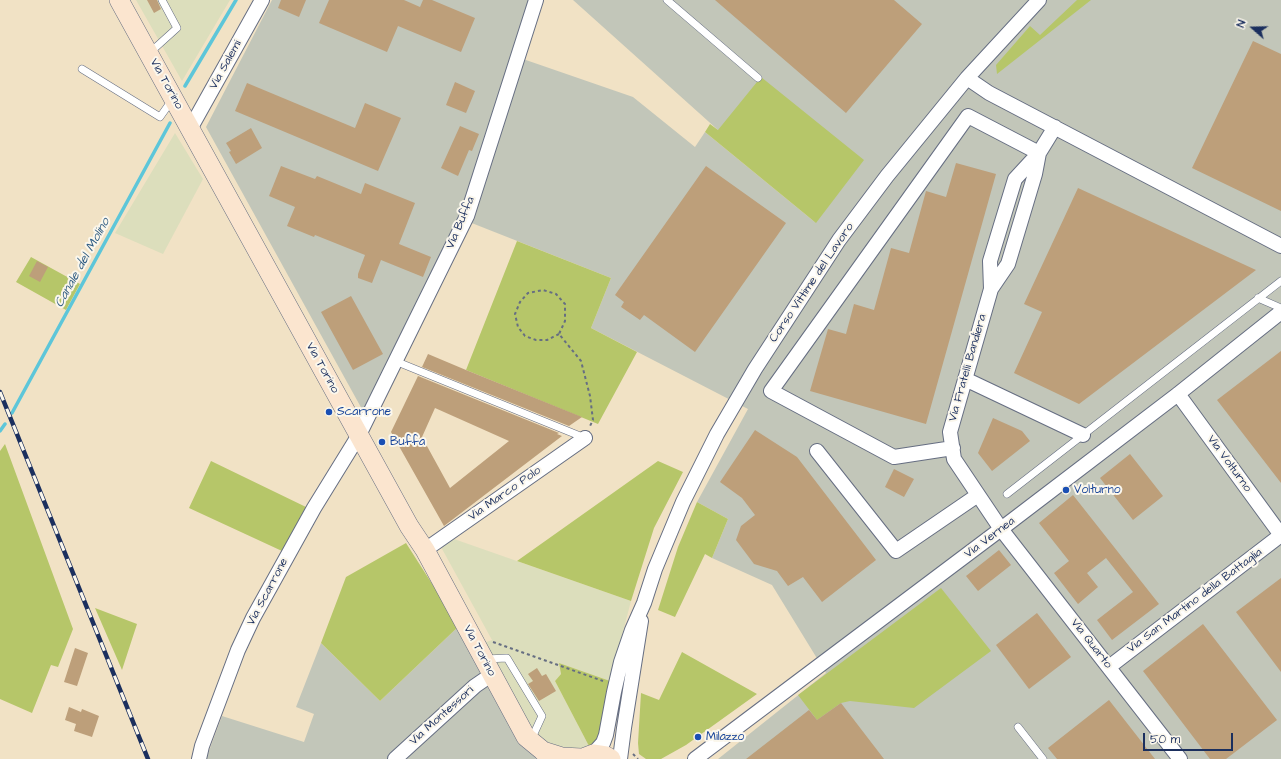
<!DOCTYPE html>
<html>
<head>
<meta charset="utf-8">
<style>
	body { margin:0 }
	#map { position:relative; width:1281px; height:759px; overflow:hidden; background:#f1e2c5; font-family:"Architects Daughter",sans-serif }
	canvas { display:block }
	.north { position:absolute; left:1233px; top:8px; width:40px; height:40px; -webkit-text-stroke:3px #fbf7ec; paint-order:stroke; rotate:290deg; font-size:11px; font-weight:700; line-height:16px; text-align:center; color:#1b2f5e }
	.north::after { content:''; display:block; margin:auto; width:14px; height:18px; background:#1b2f5e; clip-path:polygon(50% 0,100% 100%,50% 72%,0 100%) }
	.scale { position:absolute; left:1143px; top:733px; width:90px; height:18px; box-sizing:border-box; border:2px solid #1b2f5e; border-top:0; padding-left:5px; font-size:12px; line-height:14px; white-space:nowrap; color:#1b2f5e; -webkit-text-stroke:3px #fbf7ec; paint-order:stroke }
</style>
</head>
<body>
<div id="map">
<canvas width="1281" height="759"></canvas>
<div class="north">N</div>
<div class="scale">50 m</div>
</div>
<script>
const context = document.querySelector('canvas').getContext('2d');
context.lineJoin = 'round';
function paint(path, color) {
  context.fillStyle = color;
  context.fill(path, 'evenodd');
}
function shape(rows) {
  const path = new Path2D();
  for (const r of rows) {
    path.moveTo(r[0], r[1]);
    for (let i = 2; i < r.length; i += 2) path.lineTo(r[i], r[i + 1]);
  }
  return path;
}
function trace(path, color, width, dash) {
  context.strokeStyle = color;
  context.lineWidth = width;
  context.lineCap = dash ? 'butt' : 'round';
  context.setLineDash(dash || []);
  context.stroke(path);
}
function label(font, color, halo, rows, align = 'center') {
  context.font = font + ' "Architects Daughter",sans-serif';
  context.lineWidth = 4;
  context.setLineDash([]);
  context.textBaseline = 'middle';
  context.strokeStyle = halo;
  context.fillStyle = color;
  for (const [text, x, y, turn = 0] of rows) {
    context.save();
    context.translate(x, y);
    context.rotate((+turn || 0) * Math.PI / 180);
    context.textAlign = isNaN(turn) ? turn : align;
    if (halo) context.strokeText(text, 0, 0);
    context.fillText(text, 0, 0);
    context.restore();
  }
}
paint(shape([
	[136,0,230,0,182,81],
	[175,133,203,179,163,254,115,233],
	[454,539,631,601,610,681,559,663,561,674,555,681,590,748,571,752,542,740,526,724,484,643,492,640,441,547]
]), '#dcdebc');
paint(shape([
	[272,0,542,0,523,59,633,97,695,147,705,132,816,223,718,130,573,0,1281,0,1281,759,718,759,826,673,772,585,712,558,728,519,697,502,748,409,591,328,611,278,459,218,417,311,363,411,206,127],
	[459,626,542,759,206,759,222,716,304,742,314,714,296,707,321,643,380,701]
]), '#c2c6b9');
paint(shape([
	[1077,0,1091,0,997,74,996,65,1030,26,1040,35],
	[761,77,864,160,816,223,705,132,710,124,718,130],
	[517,241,611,278,591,328,637,352,598,424,466,370],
	[31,257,80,284,66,310,16,282],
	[5,444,73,629,58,667,51,665,32,713,0,699,0,451],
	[211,461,306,507,282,551,189,508],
	[658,461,683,472,654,528,631,601,517,561],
	[697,502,728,519,712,558,705,554,675,617,658,610,678,547],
	[406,543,459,626,380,701,321,643,346,577],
	[941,588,991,651,914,708,850,701,841,703,817,720,798,695],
	[95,608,137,624,122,670],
	[682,652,757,694,686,745,661,759,646,759,639,754,638,743,641,693,659,700],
	[559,663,610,681,600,738,590,748,555,681,561,674]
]), '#b6c669');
trace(shape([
	[185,86,236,0],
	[12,413,170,123],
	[0,431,5,424]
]), '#5dc6d9', 3.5);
paint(shape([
	[147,0,157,0,161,9,154,13],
	[281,0,306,0,299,17,278,8],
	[329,0,404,0,420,7,423,0,432,0,475,18,461,52,398,26,387,52,319,23],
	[715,0,894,0,922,24,846,113],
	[1253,41,1281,54,1281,211,1192,168],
	[455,82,475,91,466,113,446,105],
	[247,83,355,128,365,103,401,118,378,171,235,111],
	[460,126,479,134,472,151,469,150,458,176,441,168],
	[251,128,262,148,236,164,229,152,231,151,226,143],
	[956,163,996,174,926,424,810,391,828,329,846,334,854,304,874,310,891,248,909,253,926,191,946,197],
	[281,166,315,179,317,176,361,194,365,183,415,203,399,244,431,257,423,277,381,260,372,283,358,278,358,274,365,255,315,235,314,237,287,226,295,207,269,196],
	[706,166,786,223,695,352,644,315,640,320,621,307,624,302,615,295],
	[1078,188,1256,270,1079,404,1014,373,1042,312,1024,304],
	[37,261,48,267,40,282,29,276],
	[351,296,383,354,353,370,321,312],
	[1281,351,1281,483,1217,400],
	[428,354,466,370,582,417,569,426,422,367],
	[418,376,559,433,557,434,562,436,444,526,391,432],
	[435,408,509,441,450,488,422,437],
	[993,418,1022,431,1030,441,992,471,978,453],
	[755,430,797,457,876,560,822,602,803,577,788,586,777,571,754,564,736,540,741,526,755,515,742,498,720,482],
	[1130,454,1163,496,1133,520,1100,478],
	[894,469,914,479,904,497,885,487],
	[1073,495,1159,604,1112,640,1097,620,1133,592,1106,558,1087,573,1098,587,1078,604,1054,573,1069,561,1039,523],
	[999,550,1011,565,978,591,966,576],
	[1281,578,1281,672,1236,612],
	[1037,613,1071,657,1029,689,996,645],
	[1203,624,1277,720,1226,759,1210,759,1143,671],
	[75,648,88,653,77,686,64,682],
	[537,668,542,676,546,674,556,691,539,701,528,684,533,681,528,674],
	[1109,700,1155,759,1057,759,1048,748],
	[841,703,884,759,746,759,809,710,817,720],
	[69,707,81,712,82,709,99,716,92,737,74,731,76,724,65,720]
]), '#bd9f7a');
const lane = shape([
	[667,0,758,78],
	[148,51,156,47,177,28,162,0],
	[82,69,160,117,172,100],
	[1258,298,1281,308],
	[395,361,585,438],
	[1007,494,1281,281],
	[486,659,507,658,542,716,531,740],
	[1018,727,1043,759]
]);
const street = shape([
	[967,78,989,93,1281,246],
	[1055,127,1039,153,1015,179,990,261,991,289,950,432,954,459,1001,529,1180,759],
	[190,129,262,0],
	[991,289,1008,264,1035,174,1039,153],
	[965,379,1083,435],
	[1178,394,1281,535],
	[953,448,894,457,771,391,968,116,1039,153],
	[817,451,896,551,978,495],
	[425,550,585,438],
	[1109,667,1281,535],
	[593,754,603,743,606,735,614,692,621,662,632,630,644,603,655,569,683,502,717,434,755,369,839,240,887,176,967,78,1039,0],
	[199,759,202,746,238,650,253,618,314,508,359,435,467,216,536,0],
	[395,759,475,686,491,675],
	[620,759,624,728,641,621],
	[695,759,1001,529,1178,394,1281,312]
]);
const secondary = shape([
	[119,0,409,526,425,550,526,737,543,751,550,759],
	[543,751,562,757,581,758],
	[580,759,593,754,606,756,611,759]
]);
trace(lane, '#666e82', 8);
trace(street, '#666e82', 16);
trace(secondary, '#666e82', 20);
trace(shape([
	[559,334,547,340,536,340,525,336,518,327,515,314,520,302,528,293,543,290,556,294,565,304,565,321,559,334,581,361,590,396,593,420,590,426],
	[493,642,603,681],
	[633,754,638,759]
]), '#666e82', 2, [3, 3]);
trace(lane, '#fff', 7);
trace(street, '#fff', 14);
trace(secondary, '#fbe5cf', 19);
const rail = shape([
	[0,392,148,759]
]);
trace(rail, '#1b2f5e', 4.5);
trace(rail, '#fbf7ec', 3, [9]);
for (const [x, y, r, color] of [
	[329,412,4,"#1a4fb4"],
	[382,442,4,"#1a4fb4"],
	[1066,490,4,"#1a4fb4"],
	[698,737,4,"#1a4fb4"]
]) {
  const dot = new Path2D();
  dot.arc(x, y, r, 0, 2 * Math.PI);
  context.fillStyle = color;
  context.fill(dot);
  trace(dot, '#fbf7ec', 1.5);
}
label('12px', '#1b2f5e', '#fbf7ec', [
	["Via Salemi",226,65,-61],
	["Via Torino",166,84,61],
	["Via Buffa",461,223,-67],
	["Corso Vittime del Lavoro",812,283,-56],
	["Via Torino",322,368,61],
	["Via Fratelli Bandiera",968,368,-74],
	["Via Volturno",1229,464,54],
	["Via Marco Polo",505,494,-35],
	["Via Vernea",990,538,-37],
	["Via Scarrone",268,592,-62],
	["Via San Martino della Battaglia",1195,601,-37],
	["Via Quarto",1091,644,52],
	["Via Torino",479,651,62],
	["Via Montessori",442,716,-42]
]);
label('12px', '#164399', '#fbf7ec', [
	["Scarrone",337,412],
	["Buffa",390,442],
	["Volturno",1074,490],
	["Milazzo",706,737]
], 'left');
label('italic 13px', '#2f5c83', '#fbf7ec', [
	["Canale del Molino",83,263,-61]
]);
</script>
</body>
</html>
